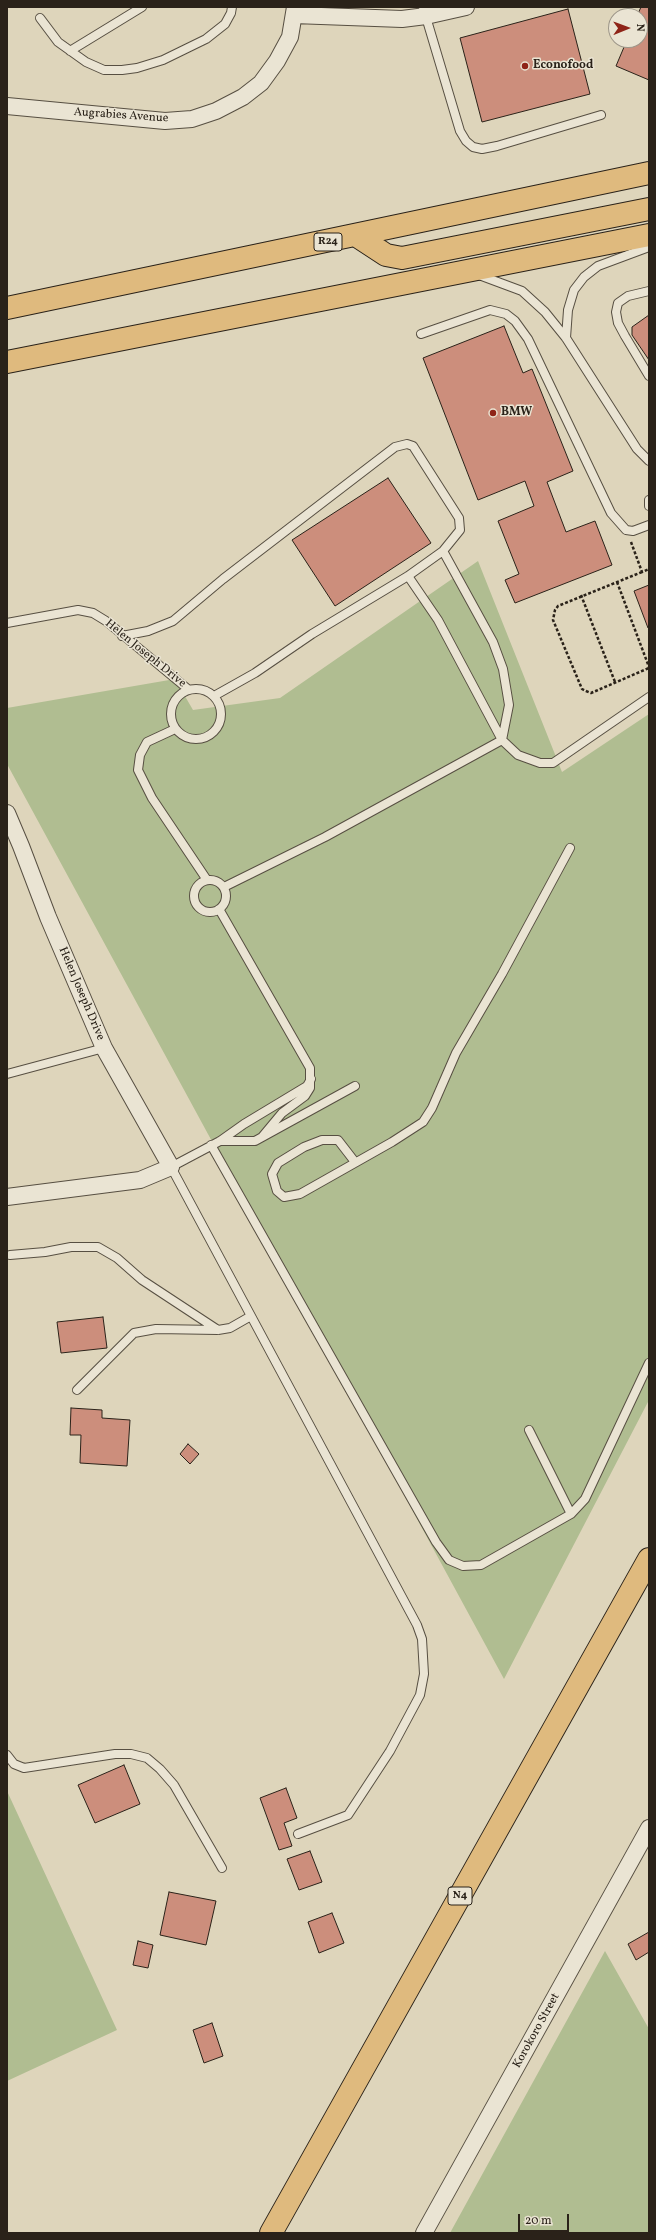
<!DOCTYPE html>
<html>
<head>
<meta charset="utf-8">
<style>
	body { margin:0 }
	#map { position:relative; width:656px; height:2240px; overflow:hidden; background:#ded5bb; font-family:Vollkorn,serif }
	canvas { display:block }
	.frame { position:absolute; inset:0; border:8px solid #2a2219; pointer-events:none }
	.north { position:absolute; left:608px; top:8px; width:40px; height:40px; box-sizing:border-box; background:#eae4d3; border:1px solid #9d9689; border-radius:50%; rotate:89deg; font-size:11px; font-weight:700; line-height:16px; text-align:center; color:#2a2219 }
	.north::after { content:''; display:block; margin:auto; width:14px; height:18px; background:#8f2418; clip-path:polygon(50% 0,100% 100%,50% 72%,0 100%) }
	.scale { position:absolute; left:518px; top:2214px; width:51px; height:18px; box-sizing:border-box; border:2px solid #2a2219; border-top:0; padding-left:5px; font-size:12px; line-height:14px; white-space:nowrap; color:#2a2219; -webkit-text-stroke:3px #eae4d3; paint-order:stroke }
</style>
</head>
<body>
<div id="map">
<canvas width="656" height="2240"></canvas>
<div class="frame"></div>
<div class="north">N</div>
<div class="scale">20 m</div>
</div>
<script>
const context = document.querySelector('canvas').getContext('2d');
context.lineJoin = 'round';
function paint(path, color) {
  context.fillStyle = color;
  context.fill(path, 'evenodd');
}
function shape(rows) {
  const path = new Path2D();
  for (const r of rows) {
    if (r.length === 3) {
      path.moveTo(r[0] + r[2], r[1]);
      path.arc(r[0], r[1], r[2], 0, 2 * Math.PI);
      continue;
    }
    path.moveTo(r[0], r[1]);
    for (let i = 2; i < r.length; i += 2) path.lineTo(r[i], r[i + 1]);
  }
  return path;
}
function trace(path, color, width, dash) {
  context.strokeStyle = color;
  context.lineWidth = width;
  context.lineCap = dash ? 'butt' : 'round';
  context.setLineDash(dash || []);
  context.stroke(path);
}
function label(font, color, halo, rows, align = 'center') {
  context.font = font + ' Vollkorn,serif';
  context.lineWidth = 3;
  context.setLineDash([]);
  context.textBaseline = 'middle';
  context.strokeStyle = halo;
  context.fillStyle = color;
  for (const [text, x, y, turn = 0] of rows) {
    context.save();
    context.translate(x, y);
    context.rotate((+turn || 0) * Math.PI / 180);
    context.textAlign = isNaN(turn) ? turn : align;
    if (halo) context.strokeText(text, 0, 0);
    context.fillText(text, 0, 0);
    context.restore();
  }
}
paint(shape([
	[478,561,562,772,649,714,649,1400,504,1679,7,764,7,708,175,679,193,710,280,698],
	[7,1791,117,2030,7,2081],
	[605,1951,649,2029,649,2233,450,2233]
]), '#b0bd91');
const building = shape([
	[641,7,649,7,649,80,616,66,627,40,640,40,640,16,637,16,641,7],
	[568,9,590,94,482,122,460,38,568,9],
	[649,315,649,360,632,335,632,327,649,315],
	[504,326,523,373,532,369,573,471,547,482,566,532,595,521,612,565,515,603,505,580,519,574,498,521,534,506,525,481,478,500,423,358,504,326],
	[388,478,431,543,335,606,292,540,388,478],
	[649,585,649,628,648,628,634,591,649,585],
	[103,1317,107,1348,61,1353,57,1322,103,1317],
	[71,1408,102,1410,102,1418,130,1420,127,1466,80,1463,81,1435,70,1435,71,1408],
	[188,1444,199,1454,190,1464,180,1454,188,1444],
	[124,1765,140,1804,95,1823,78,1785,124,1765],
	[286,1788,297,1818,284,1823,292,1846,279,1850,260,1798,286,1788],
	[310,1851,322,1882,299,1890,287,1859,310,1851],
	[169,1892,216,1901,206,1945,160,1935,169,1892],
	[332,1913,344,1943,319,1953,308,1922,332,1913],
	[649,1932,649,1952,636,1960,628,1944,649,1932],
	[138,1941,153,1945,148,1968,133,1965,138,1941],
	[212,2023,223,2056,204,2063,193,2030,212,2023]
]);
paint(building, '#cc8e7c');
trace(building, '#2a2219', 1);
const lane = shape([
	[423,7,460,131,466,141,473,147,482,149,497,146,601,115],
	[40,18,58,42,86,62,104,70,122,70,137,68,163,60,206,39,225,24,231,13,232,7],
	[70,51,142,7],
	[479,275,522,291,545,312,566,338,637,449,649,461],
	[649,291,628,296,618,303,616,312,618,323,625,336,649,376],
	[421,334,490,310,506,314,515,321,528,339,611,513,626,530,633,531,649,525],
	[566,338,568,310,574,290,584,277,598,266,649,247],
	[649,500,649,506],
	[408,576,438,620,502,740,518,755,540,763,553,763,649,697],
	[7,623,78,610,93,613,106,621,189,690],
	[122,636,148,631,173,621,223,579,395,447,407,444,413,446,459,518,460,530,443,551,408,576,312,634,255,673,214,696],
	[196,714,25],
	[175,729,147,742,140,755,138,770,152,798,207,880],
	[210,896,16],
	[224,887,325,837,502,740,509,705,503,669,493,642,443,551],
	[219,909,310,1068,310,1088,305,1096,282,1113,262,1137],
	[7,1074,104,1048],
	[220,1141,255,1141,355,1086],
	[211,1145,436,1542,449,1560,463,1566,481,1565,571,1514,585,1499,649,1363],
	[355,1162,338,1140,322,1140,304,1147,278,1163,272,1174,277,1191,284,1197,300,1194,392,1142,423,1122,432,1108,456,1053,502,974,570,848],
	[10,1255,45,1252,71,1247,98,1247,117,1258,142,1280,218,1330],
	[77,1390,134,1333,156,1329,218,1330,230,1328,251,1316],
	[529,1430,571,1514],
	[7,1755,14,1764,24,1768,115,1754,131,1754,147,1758,160,1769,174,1785,222,1868],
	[298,1834,348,1815,390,1751,420,1695,424,1674,422,1639,417,1625,171,1167,220,1141,244,1124,307,1086,311,1079]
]);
const street = shape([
	[294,15,402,19,426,16,466,7],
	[7,106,165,121,192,119,216,111,243,97,261,83,277,61,290,37,295,7],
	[7,813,21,846,48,917,104,1048,171,1167,140,1180,7,1197],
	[424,2233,649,1828]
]);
const primary = shape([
	[357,236,386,255,402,258,649,209],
	[7,308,649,173],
	[7,362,649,235]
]);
const highway = shape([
	[271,2233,649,1559]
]);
trace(lane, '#574f42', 10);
trace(street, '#574f42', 18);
trace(primary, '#2a2219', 24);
trace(highway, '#2a2219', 24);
trace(shape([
	[631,542,642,572,649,569],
	[642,572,558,606,555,610,553,620,582,689,586,691,591,693,649,668],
	[617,582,649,667],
	[581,595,615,682]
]), '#2a2219', 2.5, [3, 2]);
trace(lane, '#eae4d3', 8);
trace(street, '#eae4d3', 16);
trace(primary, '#dfba7e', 22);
trace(highway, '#dfba7e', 22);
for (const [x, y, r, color] of [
	[525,66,4,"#8f2418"],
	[493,413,4,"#8f2418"]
]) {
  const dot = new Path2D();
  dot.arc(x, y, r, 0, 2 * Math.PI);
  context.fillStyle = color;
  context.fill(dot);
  trace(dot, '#eae4d3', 1.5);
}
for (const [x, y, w] of [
	[328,242,28],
	[460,1896,24]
]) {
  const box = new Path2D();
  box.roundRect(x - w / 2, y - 9, w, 18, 3);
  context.fillStyle = '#eae4d3';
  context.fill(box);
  trace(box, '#2a2219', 1);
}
label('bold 11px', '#2a2219', null, [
	["R24",328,242],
	["N4",460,1896]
]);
label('bold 12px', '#2a2219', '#eae4d3', [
	["Econofood",533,66],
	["BMW",501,413]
], 'left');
label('12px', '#2a2219', '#eae4d3', [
	["Augrabies Avenue",121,116,4],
	["Helen Joseph Drive",145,654,39],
	["Helen Joseph Drive",81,994,67],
	["Korokoro Street",537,2031,-61]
]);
</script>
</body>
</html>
